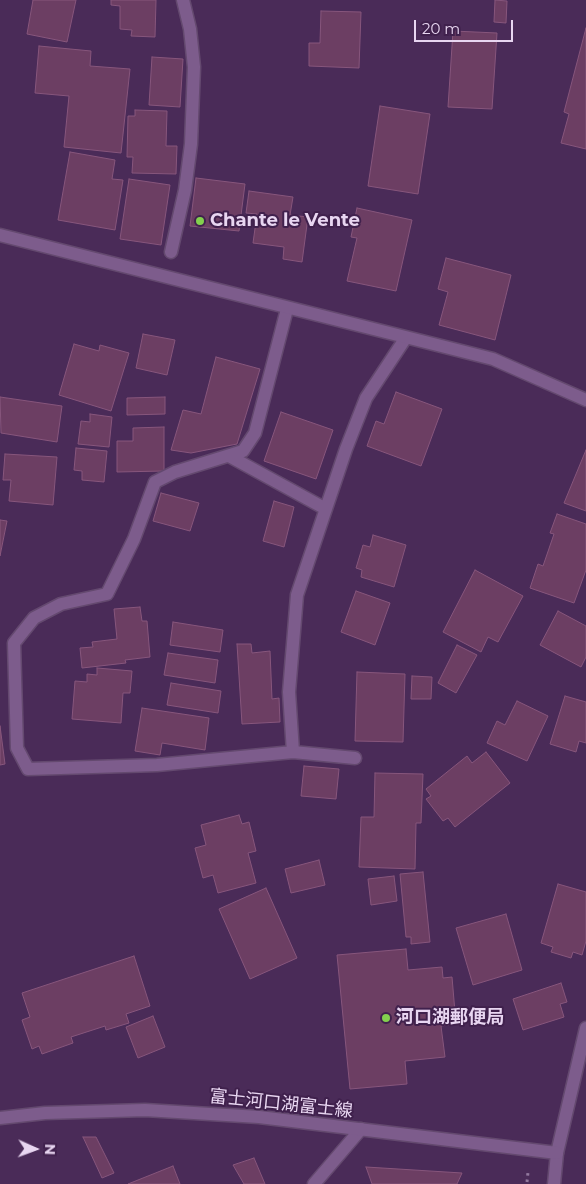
<!DOCTYPE html>
<html>
<head>
<meta charset="utf-8">
<style>
	body { margin:0 }
	#map { position:relative; width:586px; height:1184px; overflow:hidden; background:#4a2b58; font-family:Montserrat,sans-serif }
	canvas { display:block }
	.north { position:absolute; left:10px; top:1124px; width:50px; height:50px; -webkit-text-stroke:4px #40214d; paint-order:stroke; rotate:92deg; font-size:14px; font-weight:700; line-height:20px; text-align:center; color:#e8d6f1 }
	.north::after { content:''; display:block; margin:auto; width:18px; height:22px; background:#e8d6f1; clip-path:polygon(50% 0,100% 100%,50% 72%,0 100%) }
	.scale { position:absolute; left:414px; top:20px; width:99px; height:22px; box-sizing:border-box; border:2px solid #e8d6f1; border-top:0; padding-left:6px; font-size:15px; line-height:18px; white-space:nowrap; color:#e8d6f1; -webkit-text-stroke:4px #40214d; paint-order:stroke }
</style>
</head>
<body>
<div id="map">
<canvas width="586" height="1184"></canvas>
<div class="north">N</div>
<div class="scale">20 m</div>
</div>
<script>
const context = document.querySelector('canvas').getContext('2d');
context.lineJoin = 'round';
function paint(path, color) {
  context.fillStyle = color;
  context.fill(path, 'evenodd');
}
function shape(rows) {
  const path = new Path2D();
  for (const r of rows) {
    path.moveTo(r[0], r[1]);
    for (let i = 2; i < r.length; i += 2) path.lineTo(r[i], r[i + 1]);
  }
  return path;
}
function trace(path, color, width, dash) {
  context.strokeStyle = color;
  context.lineWidth = width;
  context.lineCap = dash ? 'butt' : 'round';
  context.setLineDash(dash || []);
  context.stroke(path);
}
function label(font, color, halo, rows, align = 'center') {
  context.font = font + ' Montserrat,"Noto Sans JP",sans-serif';
  context.lineWidth = 4;
  context.setLineDash([]);
  context.textBaseline = 'middle';
  context.strokeStyle = halo;
  context.fillStyle = color;
  for (const [text, x, y, turn = 0] of rows) {
    context.save();
    context.translate(x, y);
    context.rotate((+turn || 0) * Math.PI / 180);
    context.textAlign = isNaN(turn) ? turn : align;
    if (halo) context.strokeText(text, 0, 0);
    context.fillText(text, 0, 0);
    context.restore();
  }
}
const building = shape([
	[33,0,76,0,67,42,27,34,33,0],
	[111,0,156,0,155,37,131,36,132,30,120,29,120,6,111,5,111,0],
	[495,0,507,1,506,23,494,22,495,0],
	[321,11,361,12,359,68,309,66,309,43,320,43,321,11],
	[586,28,586,149,561,143,569,114,564,112,586,28],
	[453,31,497,33,492,109,448,107,453,31],
	[39,46,91,51,90,66,130,69,121,153,64,147,69,96,35,93,39,46],
	[152,57,183,59,180,107,149,105,152,57],
	[380,106,430,114,418,194,368,186,380,106],
	[135,110,167,111,166,146,177,146,176,174,132,173,133,157,127,157,128,116,135,116,135,110],
	[70,152,115,160,112,179,123,180,115,230,58,220,70,152],
	[196,178,245,184,239,231,190,226,196,178],
	[129,179,170,185,161,245,120,239,129,179],
	[249,191,293,197,290,215,308,217,302,262,283,259,284,247,253,243,257,214,246,213,249,191],
	[357,208,412,220,396,291,347,281,357,238,351,237,357,208],
	[446,258,511,275,495,340,439,325,448,292,438,289,446,258],
	[143,334,175,340,167,375,136,368,143,334],
	[74,344,99,351,100,345,129,353,111,411,59,395,74,344],
	[216,357,260,369,237,444,191,453,171,450,183,410,201,414,216,357],
	[396,392,442,409,421,466,367,446,376,421,384,424,396,392],
	[0,397,62,406,57,442,1,433,0,397],
	[165,397,165,414,127,415,127,398,165,397],
	[281,412,333,430,316,479,264,461,281,412],
	[90,414,112,417,109,447,78,444,81,421,90,422,90,414],
	[164,427,164,471,117,472,117,441,133,441,133,428,164,427],
	[76,448,107,451,104,482,82,480,82,471,74,470,76,448],
	[586,450,586,511,564,503,586,450],
	[5,454,57,457,53,505,9,501,11,480,3,480,5,454],
	[161,493,199,503,190,531,153,521,161,493],
	[274,501,294,507,284,547,263,541,274,501],
	[557,514,586,524,586,570,574,603,530,588,538,564,543,566,554,534,550,533,557,514],
	[0,520,7,521,0,556,0,520],
	[373,535,406,545,394,587,361,577,362,570,356,568,363,545,370,547,373,535],
	[475,570,523,596,498,642,488,637,481,652,443,632,475,570],
	[356,591,390,603,375,645,341,632,356,591],
	[140,607,142,621,147,621,150,657,125,660,126,663,82,668,80,648,93,647,92,642,117,639,114,609,140,607],
	[558,611,586,626,586,657,581,667,540,645,558,611],
	[173,622,223,630,220,652,170,645,173,622],
	[237,644,251,644,252,653,270,651,272,699,279,698,280,722,242,724,237,644],
	[457,645,477,655,456,693,438,683,457,645],
	[168,653,218,660,215,683,164,675,168,653],
	[97,668,132,671,130,693,123,693,121,723,72,719,75,681,87,682,87,674,97,675,97,668],
	[357,672,405,674,403,742,355,741,357,672],
	[412,676,432,677,431,699,411,699,412,676],
	[171,683,221,691,218,713,167,705,171,683],
	[565,696,586,702,586,743,579,741,576,752,550,744,565,696],
	[517,701,548,716,527,761,487,743,497,721,505,725,517,701],
	[142,708,209,718,205,750,162,743,160,755,135,751,142,708],
	[0,726,5,764,0,765,0,726],
	[486,752,510,783,455,827,448,818,443,821,426,799,431,796,426,789,467,756,472,763,486,752],
	[304,766,339,769,336,799,301,796,304,766],
	[375,773,423,774,421,823,416,823,415,869,359,867,361,817,374,817,375,773],
	[239,815,242,824,249,822,256,851,248,853,256,883,218,893,213,875,203,878,195,848,206,845,201,825,239,815],
	[319,860,325,885,291,893,285,869,319,860],
	[423,872,430,942,411,944,411,937,406,937,400,874,423,872],
	[394,876,397,901,371,905,368,879,394,876],
	[558,884,586,892,586,941,582,955,573,952,571,958,551,952,553,947,541,943,558,884],
	[266,888,297,958,250,979,219,909,266,888],
	[506,914,522,970,473,985,456,928,506,914],
	[406,949,408,970,442,967,443,978,452,977,456,1024,441,1026,445,1057,405,1061,407,1084,350,1089,337,955,406,949],
	[134,956,150,1006,126,1014,129,1023,106,1030,105,1026,71,1037,73,1043,42,1054,39,1046,32,1049,22,1020,30,1017,22,993,134,956],
	[561,983,567,1002,560,1004,564,1017,523,1030,513,999,561,983],
	[153,1016,165,1047,138,1058,126,1027,153,1016],
	[83,1137,96,1137,114,1173,102,1178,83,1137],
	[254,1158,265,1184,244,1184,233,1165,254,1158],
	[173,1166,180,1184,128,1184,173,1166],
	[366,1167,462,1173,457,1184,372,1184,366,1167]
]);
paint(building, '#6c3e63');
trace(building, '#87567c', 1);
const service = shape([
	[287,309,255,433,243,451,175,472,155,482,134,539,107,594,61,604,34,618,14,643,17,748,28,769,157,765,293,752,355,758],
	[229,456,326,509],
	[293,752,289,692,297,595,346,449,366,398,405,339],
	[314,1184,361,1129]
]);
const minor = shape([
	[171,252,185,190,191,144,194,67,190,29,183,0]
]);
const tertiary = shape([
	[0,235,493,359,586,400],
	[554,1184,557,1153,586,1028]
]);
const secondary = shape([
	[0,1118,45,1113,145,1110,259,1117,557,1153]
]);
trace(service, '#64496f', 15);
trace(minor, '#64496f', 15);
trace(tertiary, '#64496f', 15);
trace(secondary, '#64496f', 15);
trace(shape([
	[527,1182,528,1172]
]), '#92799e', 3, [2.5, 4]);
trace(service, '#7d5c8c', 12);
trace(minor, '#7d5c8c', 12);
trace(tertiary, '#7d5c8c', 12);
trace(secondary, '#7d5c8c', 12);
for (const [x, y, r, color] of [
	[200,221,5,"#83d04e"],
	[386,1018,5,"#83d04e"]
]) {
  const dot = new Path2D();
  dot.arc(x, y, r, 0, 2 * Math.PI);
  context.fillStyle = color;
  context.fill(dot);
  trace(dot, '#40214d', 2);
}
label('bold 18px', '#e8d6f1', '#40214d', [
	["Chante le Vente",210,221],
	["河口湖郵便局",396,1018]
], 'left');
label('18px', '#e8d6f1', '#40214d', [
	["富士河口湖富士線",281,1104,6]
]);
</script>
</body>
</html>
